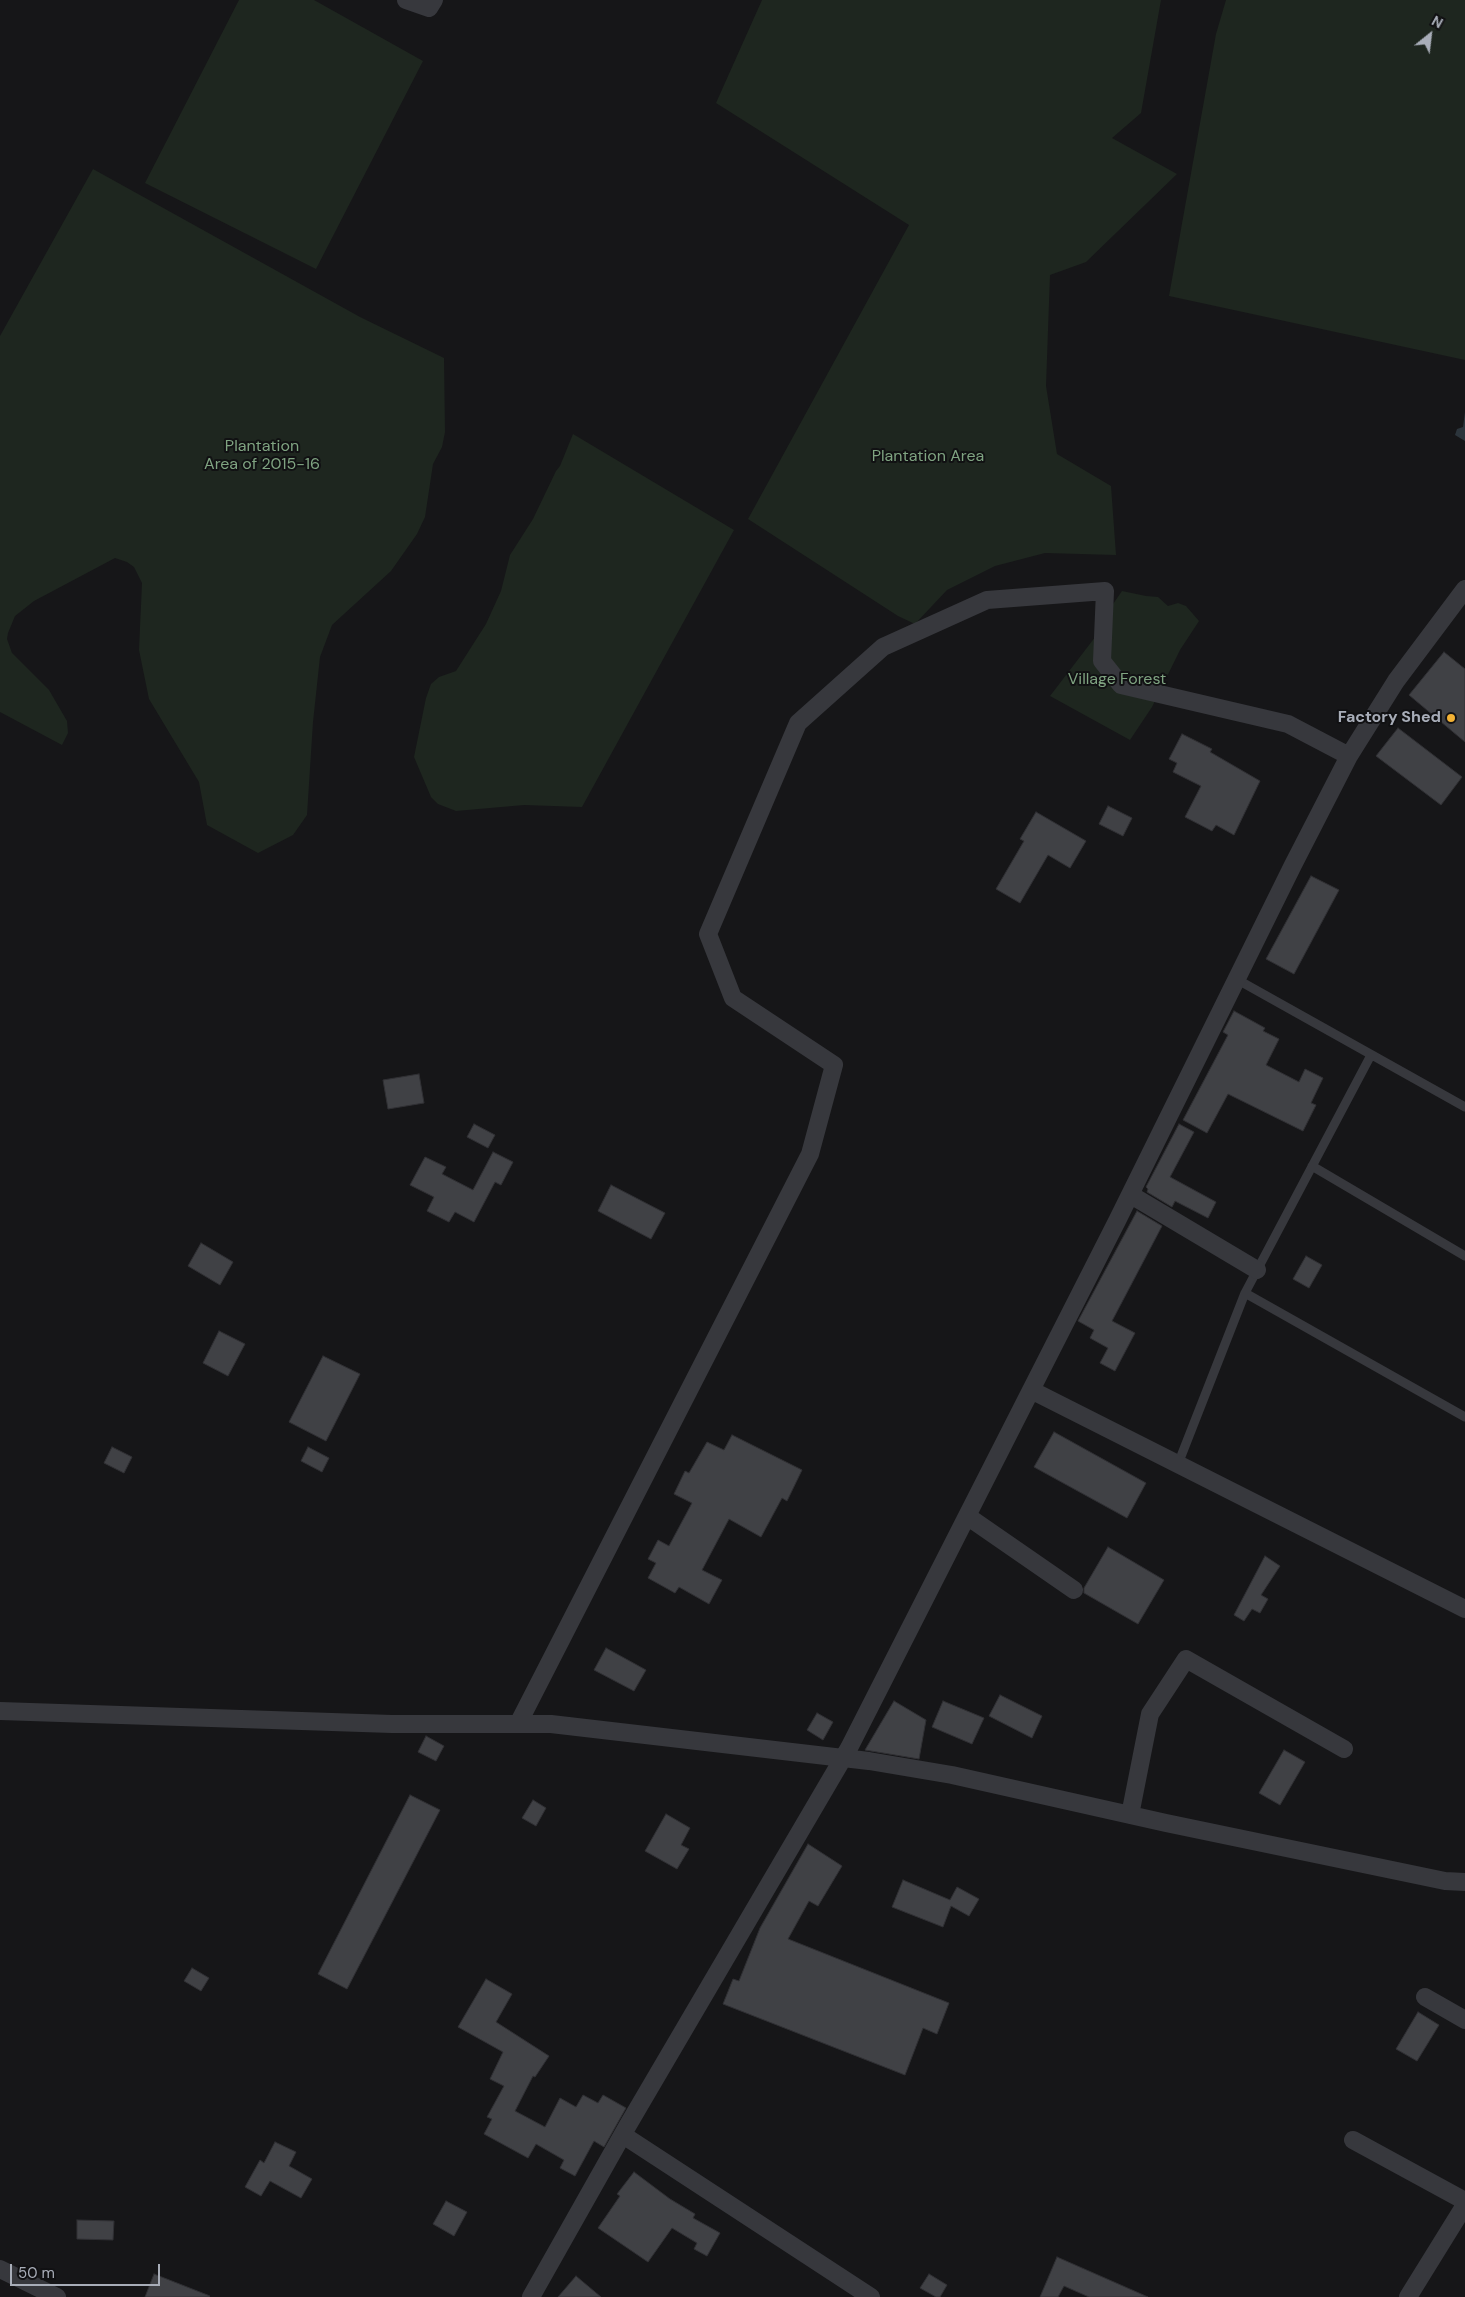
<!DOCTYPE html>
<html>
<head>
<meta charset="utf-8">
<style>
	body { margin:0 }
	#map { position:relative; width:1465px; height:2297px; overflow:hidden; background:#161618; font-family:"DM Sans",sans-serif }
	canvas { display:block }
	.north { position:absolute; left:1405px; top:10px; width:50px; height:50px; -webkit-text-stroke:4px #111113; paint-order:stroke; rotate:29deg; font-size:14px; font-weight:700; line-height:20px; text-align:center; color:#a8adb8 }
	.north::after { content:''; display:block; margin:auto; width:18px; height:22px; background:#a8adb8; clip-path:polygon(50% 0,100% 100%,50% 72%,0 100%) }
	.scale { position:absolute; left:10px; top:2264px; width:150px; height:22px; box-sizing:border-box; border:2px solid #a8adb8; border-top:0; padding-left:6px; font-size:15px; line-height:18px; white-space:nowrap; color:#a8adb8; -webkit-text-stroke:4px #111113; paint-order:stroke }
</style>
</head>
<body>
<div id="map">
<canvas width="1465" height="2297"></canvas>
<div class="north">N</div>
<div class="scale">50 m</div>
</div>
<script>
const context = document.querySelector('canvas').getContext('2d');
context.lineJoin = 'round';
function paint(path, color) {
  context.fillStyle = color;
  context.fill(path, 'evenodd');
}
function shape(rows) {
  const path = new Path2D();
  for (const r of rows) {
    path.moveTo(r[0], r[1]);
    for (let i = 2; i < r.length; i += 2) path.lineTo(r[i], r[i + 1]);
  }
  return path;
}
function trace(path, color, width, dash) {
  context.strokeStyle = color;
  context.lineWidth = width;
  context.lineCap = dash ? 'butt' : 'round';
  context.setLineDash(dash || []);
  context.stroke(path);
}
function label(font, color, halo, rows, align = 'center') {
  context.font = font + ' "DM Sans",sans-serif';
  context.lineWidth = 4;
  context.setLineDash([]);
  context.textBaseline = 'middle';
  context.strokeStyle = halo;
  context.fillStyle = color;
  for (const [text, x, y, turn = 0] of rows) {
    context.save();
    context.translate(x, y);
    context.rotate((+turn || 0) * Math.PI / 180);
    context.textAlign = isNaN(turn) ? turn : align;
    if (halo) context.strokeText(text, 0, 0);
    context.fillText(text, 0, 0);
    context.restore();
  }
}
paint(shape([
	[239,0,314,0,423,61,316,269,145,183],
	[762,0,1161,0,1141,113,1112,138,1177,174,1086,262,1050,275,1046,386,1057,454,1111,486,1116,555,1045,553,995,566,947,590,915,624,898,616,748,519,909,225,716,103],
	[1226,0,1465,0,1465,360,1169,296,1216,34],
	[93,169,360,317,444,358,445,432,442,447,433,464,425,517,417,534,391,571,332,625,320,657,313,722,307,815,293,835,258,853,207,825,199,782,149,699,139,650,142,583,134,567,127,562,115,558,34,601,15,616,8,633,7,639,12,653,49,690,67,721,68,733,62,745,0,712,0,336],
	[573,434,734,530,582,807,524,805,456,811,438,804,431,797,414,757,426,698,431,684,439,677,456,671,486,624,501,591,510,555,533,519,556,471,560,466],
	[1122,591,1146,596,1158,597,1168,606,1178,603,1186,606,1199,621,1180,650,1152,707,1130,740,1050,696,1099,632,1109,610]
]), '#1e261f');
paint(shape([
	[1465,412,1465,441,1455,435,1457,429,1463,427]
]), '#2c353c');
const building = shape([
	[1444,652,1465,669,1465,742,1409,695,1444,652],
	[1398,728,1462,777,1441,805,1376,756,1398,728],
	[1182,734,1212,749,1210,752,1260,781,1234,835,1216,825,1212,831,1185,817,1201,786,1173,772,1177,763,1169,759,1182,734],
	[1108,806,1132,818,1123,836,1099,824,1108,806],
	[1036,812,1086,841,1070,868,1048,855,1020,903,996,889,1024,841,1020,839,1036,812],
	[1311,876,1339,890,1294,974,1266,959,1311,876],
	[1234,1011,1265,1028,1263,1031,1279,1039,1266,1065,1299,1082,1305,1069,1323,1078,1311,1103,1316,1105,1303,1131,1228,1094,1207,1133,1183,1120,1228,1035,1223,1032,1234,1011],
	[419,1074,424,1103,388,1109,383,1080,419,1074],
	[474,1124,495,1135,488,1148,467,1137,474,1124],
	[1179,1124,1194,1132,1170,1177,1216,1202,1208,1218,1175,1201,1172,1207,1147,1192,1148,1189,1146,1187,1179,1124],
	[493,1152,513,1162,501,1185,495,1182,474,1222,455,1212,449,1222,427,1211,434,1197,410,1185,425,1157,446,1167,442,1174,473,1190,493,1152],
	[611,1185,665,1213,651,1239,598,1211,611,1185],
	[1137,1211,1162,1226,1112,1321,1135,1333,1115,1371,1100,1363,1108,1348,1090,1338,1094,1330,1078,1321,1137,1211],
	[201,1243,233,1262,220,1285,188,1266,201,1243],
	[1306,1256,1322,1265,1309,1288,1293,1279,1306,1256],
	[219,1331,245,1344,228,1376,203,1363,219,1331],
	[323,1356,360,1374,326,1441,289,1422,323,1356],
	[1054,1432,1146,1483,1127,1518,1034,1467,1054,1432],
	[732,1435,802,1470,787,1501,782,1498,761,1537,729,1519,702,1570,722,1580,709,1604,679,1587,675,1593,648,1578,656,1563,648,1559,658,1540,669,1546,692,1503,674,1494,685,1471,689,1473,707,1442,724,1450,732,1435],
	[112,1447,132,1457,124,1473,104,1463,112,1447],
	[308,1447,329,1458,322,1472,301,1461,308,1447],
	[1108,1547,1164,1580,1138,1624,1084,1593,1084,1588,1108,1547],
	[1265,1556,1280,1566,1261,1595,1268,1599,1260,1613,1252,1609,1244,1621,1234,1615,1265,1556],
	[606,1648,646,1670,634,1691,594,1670,606,1648],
	[1000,1695,1042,1716,1032,1738,989,1716,1000,1695],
	[894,1701,926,1720,919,1759,865,1750,894,1701],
	[943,1701,984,1718,972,1744,932,1727,943,1701],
	[817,1713,833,1722,823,1740,807,1730,817,1713],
	[426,1736,444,1746,436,1761,418,1752,426,1736],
	[1284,1750,1305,1762,1280,1805,1259,1793,1284,1750],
	[410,1795,440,1810,347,1989,318,1974,410,1795],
	[533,1800,546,1808,536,1826,522,1818,533,1800],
	[666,1814,690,1828,681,1845,689,1849,677,1869,645,1851,666,1814],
	[808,1844,842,1866,818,1906,809,1901,788,1939,949,2003,937,2034,923,2028,905,2075,723,2004,733,1979,739,1981,760,1928,808,1844],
	[903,1880,950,1900,957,1887,979,1899,969,1916,951,1906,943,1927,892,1907,903,1880],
	[192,1968,209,1978,201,1991,184,1981,192,1968],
	[486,1979,512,1994,496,2022,549,2056,535,2077,533,2076,515,2111,545,2127,560,2098,576,2107,583,2095,598,2103,603,2095,626,2108,604,2147,594,2141,575,2176,560,2168,564,2160,536,2144,528,2158,484,2134,492,2119,487,2117,504,2086,490,2079,503,2052,458,2027,486,1979],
	[1418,2012,1439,2025,1417,2061,1396,2049,1418,2012],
	[275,2142,296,2152,289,2166,312,2179,301,2198,270,2181,261,2196,245,2187,260,2160,264,2163,275,2142],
	[634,2172,670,2199,695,2214,693,2218,720,2233,707,2256,694,2249,697,2243,672,2228,648,2262,598,2228,620,2196,617,2194,634,2172],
	[446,2201,467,2212,454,2236,433,2224,446,2201],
	[77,2220,114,2221,113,2240,77,2239,77,2220],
	[1057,2257,1148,2297,1089,2297,1064,2286,1058,2297,1040,2297,1057,2257],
	[154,2274,210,2296,209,2297,145,2297,154,2274],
	[929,2274,947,2285,940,2297,936,2297,920,2288,929,2274],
	[576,2276,601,2297,558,2297,576,2276]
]);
paint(building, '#404145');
trace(building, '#303034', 1);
trace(shape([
	[1238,980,1465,1107],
	[1312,1166,1465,1256],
	[1245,1293,1465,1417],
	[1178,1464,1245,1293,1371,1055]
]), '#37383d', 9);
trace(shape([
	[406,0,429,8,434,0],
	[1131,1195,1257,1270],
	[1031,1390,1465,1609],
	[967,1516,1074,1590],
	[0,1711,392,1724,551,1724,869,1761,952,1775,1166,1823,1445,1881,1465,1882],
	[518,1724,810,1154,834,1065,733,998,708,934,798,723,883,647,987,600,1105,591,1102,661,1121,685,1288,724,1349,756],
	[1130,1815,1150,1714,1186,1659,1344,1749],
	[1425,1997,1465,2020],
	[623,2135,871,2297],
	[1353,2140,1465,2201],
	[0,2269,57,2297],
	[531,2297,628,2125,849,1748,1117,1221,1293,865,1349,756,1396,681,1465,589],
	[1408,2297,1465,2205]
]), '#37383d', 18);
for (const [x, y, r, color] of [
	[1451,718,5,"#f2b134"]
]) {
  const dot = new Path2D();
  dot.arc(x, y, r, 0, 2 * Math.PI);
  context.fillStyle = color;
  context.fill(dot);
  trace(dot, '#111113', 2);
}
label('16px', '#7fa381', '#111113', [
	["Plantation",262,447],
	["Area of 2015-16",262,465],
	["Plantation Area",928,457],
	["Village Forest",1117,680]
]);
label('bold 16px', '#a8adb8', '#111113', [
	["Factory Shed",1441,718]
], 'right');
</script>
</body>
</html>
